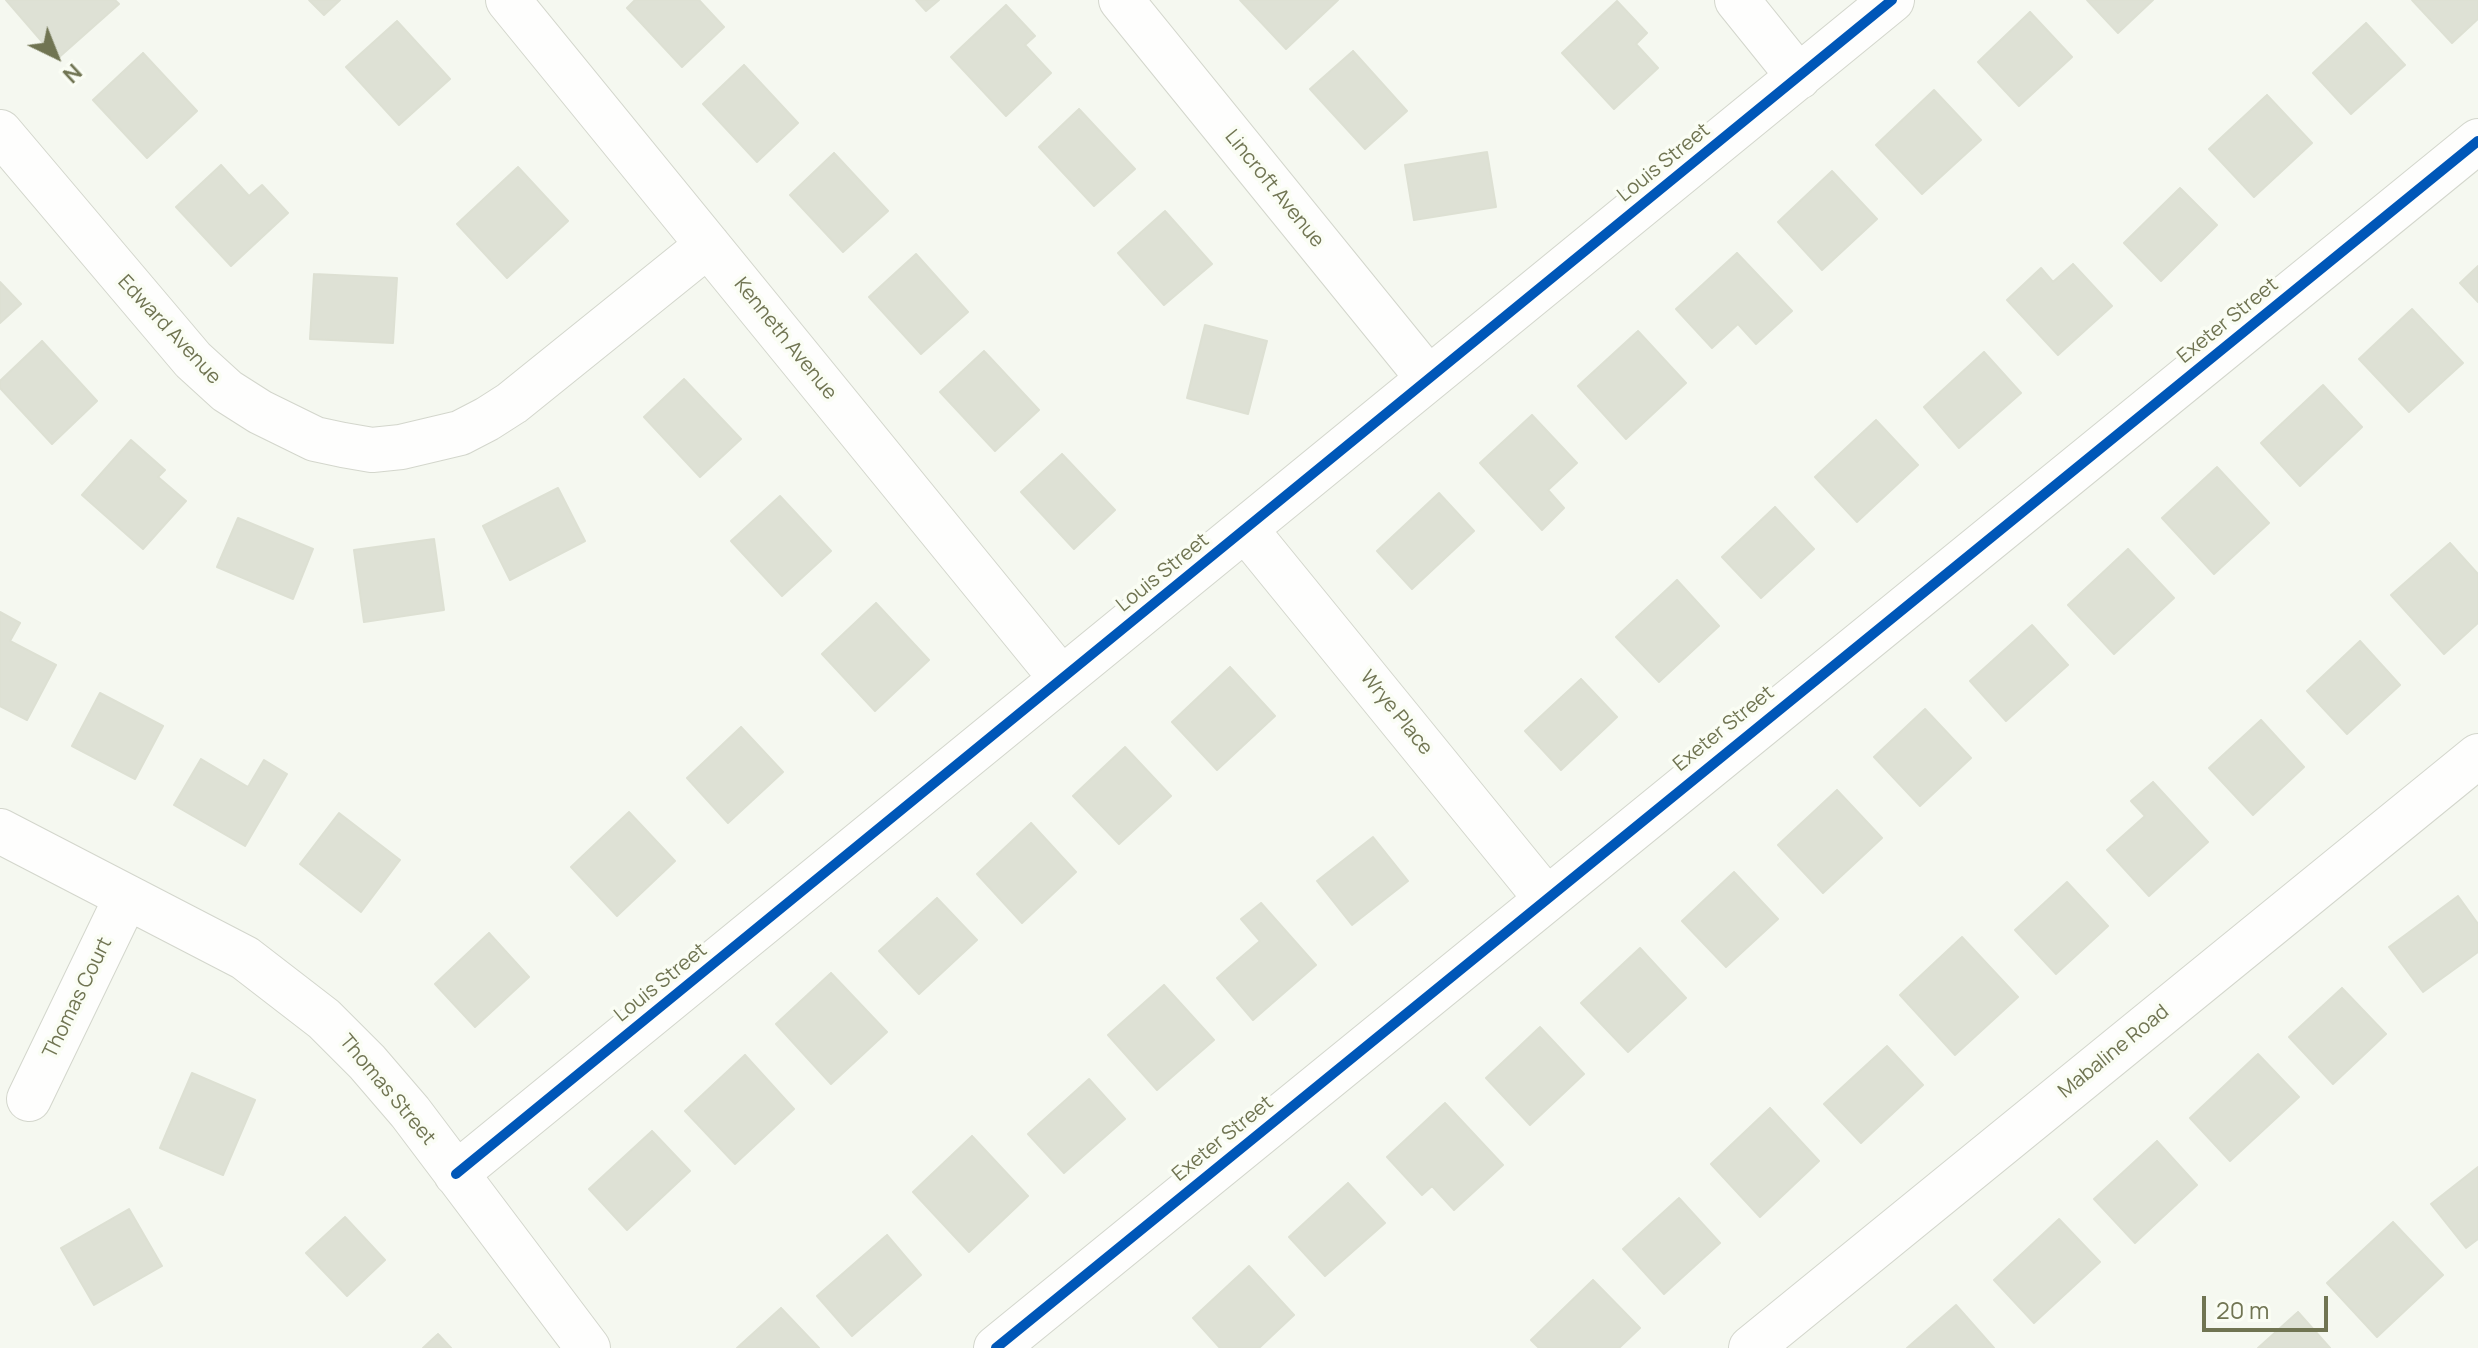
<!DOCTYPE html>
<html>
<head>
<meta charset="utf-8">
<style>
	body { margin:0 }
	#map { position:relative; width:2478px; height:1348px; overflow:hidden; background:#f5f8f0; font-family:Manrope,sans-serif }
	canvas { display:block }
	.north { position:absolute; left:16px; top:16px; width:80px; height:80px; -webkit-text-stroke:6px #fafdf4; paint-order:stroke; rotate:137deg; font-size:22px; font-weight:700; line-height:32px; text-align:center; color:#707452 }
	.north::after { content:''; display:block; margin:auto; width:28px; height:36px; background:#707452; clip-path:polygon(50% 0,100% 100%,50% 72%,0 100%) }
	.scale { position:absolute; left:2202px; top:1296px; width:126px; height:36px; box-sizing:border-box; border:4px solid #707452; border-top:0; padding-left:10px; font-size:24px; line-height:28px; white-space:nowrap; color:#707452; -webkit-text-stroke:6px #fafdf4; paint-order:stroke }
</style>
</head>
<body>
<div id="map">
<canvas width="2478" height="1348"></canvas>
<div class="north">N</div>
<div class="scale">20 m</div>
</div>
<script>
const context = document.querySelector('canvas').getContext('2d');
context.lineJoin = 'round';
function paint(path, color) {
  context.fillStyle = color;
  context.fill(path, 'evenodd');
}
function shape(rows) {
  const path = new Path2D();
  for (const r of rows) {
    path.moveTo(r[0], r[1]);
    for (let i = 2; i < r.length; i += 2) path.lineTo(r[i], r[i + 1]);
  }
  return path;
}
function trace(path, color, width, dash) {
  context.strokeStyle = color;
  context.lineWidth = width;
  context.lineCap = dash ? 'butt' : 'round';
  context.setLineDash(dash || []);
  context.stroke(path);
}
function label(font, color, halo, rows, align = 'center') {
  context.font = font + ' Manrope,sans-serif';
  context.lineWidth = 7;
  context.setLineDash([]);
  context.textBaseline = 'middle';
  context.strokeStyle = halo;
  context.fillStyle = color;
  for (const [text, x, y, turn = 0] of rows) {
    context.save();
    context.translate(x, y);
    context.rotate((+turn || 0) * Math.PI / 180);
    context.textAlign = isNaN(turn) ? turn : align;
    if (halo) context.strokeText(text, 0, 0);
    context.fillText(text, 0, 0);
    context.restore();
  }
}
const building = shape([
	[6,0,115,0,119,4,57,59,6,0],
	[309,0,340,0,324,15,309,0],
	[635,0,699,0,724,27,682,67,627,8,635,0],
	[916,0,939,0,926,11,916,0],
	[1240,0,1338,0,1286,49,1240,0],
	[2087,0,2153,0,2118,33,2087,0],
	[2412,0,2478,0,2478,19,2452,43,2412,0],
	[1617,1,1647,33,1636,44,1658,68,1614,109,1562,53,1617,1],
	[1006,5,1035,36,1025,45,1051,73,1006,116,951,57,1006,5],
	[2030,12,2072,57,2019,106,1978,62,2030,12],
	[397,21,450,79,399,125,346,67,397,21],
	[2366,23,2405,65,2351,114,2313,73,2366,23],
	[1353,51,1407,111,1365,149,1310,89,1353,51],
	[143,53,197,111,147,158,93,100,143,53],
	[744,65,798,123,757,162,703,104,744,65],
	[1934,90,1981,140,1922,194,1876,145,1934,90],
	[2267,95,2312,143,2254,197,2209,149,2267,95],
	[1079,109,1135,169,1094,206,1039,147,1079,109],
	[1487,152,1496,207,1414,220,1405,165,1487,152],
	[834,153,888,211,843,252,790,195,834,153],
	[221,165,249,196,262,185,288,213,231,266,176,207,221,165],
	[518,167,568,221,507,278,457,224,518,167],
	[1832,171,1877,219,1822,270,1778,222,1832,171],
	[2180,188,2217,225,2161,281,2124,243,2180,188],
	[1165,211,1212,264,1164,305,1118,253,1165,211],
	[1737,253,1792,311,1756,344,1738,324,1712,348,1676,309,1737,253],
	[916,254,968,312,921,354,869,297,916,254],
	[2073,264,2112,306,2058,355,2007,300,2041,268,2053,282,2073,264],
	[2478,266,2478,302,2460,283,2478,266],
	[314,274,397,278,393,343,310,339,314,274],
	[0,282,21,304,0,323,0,282],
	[2412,309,2463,363,2409,412,2359,359,2412,309],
	[1205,325,1267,341,1248,414,1187,398,1205,325],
	[1638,331,1686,383,1626,439,1578,386,1638,331],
	[42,341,97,401,52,444,0,388,0,381,42,341],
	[984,351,1039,410,995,451,940,392,984,351],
	[1984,352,2021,393,1959,448,1924,407,1984,352],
	[684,379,741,439,700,477,644,417,684,379],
	[2323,385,2362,427,2300,486,2261,443,2323,385],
	[1532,415,1577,463,1548,490,1564,508,1542,530,1480,463,1532,415],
	[1876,420,1918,465,1857,522,1815,477,1876,420],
	[131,440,165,470,158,477,186,501,143,549,82,495,131,440],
	[1062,454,1115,510,1074,549,1021,492,1062,454],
	[2217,467,2269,523,2214,574,2162,518,2217,467],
	[558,488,585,541,510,580,483,526,558,488],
	[1439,493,1474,531,1412,589,1377,551,1439,493],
	[780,496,831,551,782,596,731,541,780,496],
	[1775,507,1814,549,1761,598,1722,557,1775,507],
	[238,518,313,549,293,599,217,567,238,518],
	[434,539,444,610,364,622,354,550,434,539],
	[2450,543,2478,574,2478,623,2444,654,2391,595,2450,543],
	[2128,549,2174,598,2114,654,2068,605,2128,549],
	[1677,580,1719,626,1659,682,1616,637,1677,580],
	[876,603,929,660,875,711,822,654,876,603],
	[0,612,20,623,10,641,56,665,27,720,0,706,0,612],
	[2032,625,2068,665,2006,721,1970,681,2032,625],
	[2360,641,2400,685,2347,734,2307,691,2360,641],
	[1230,667,1275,716,1217,770,1172,722,1230,667],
	[1581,679,1617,717,1561,770,1525,731,1581,679],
	[100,693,163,726,135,779,72,746,100,693],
	[1925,709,1971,758,1920,806,1874,757,1925,709],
	[2261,720,2304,767,2253,815,2209,768,2261,720],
	[741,727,783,772,728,823,687,778,741,727],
	[1125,747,1171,796,1119,844,1073,796,1125,747],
	[201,759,248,787,264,760,287,774,245,846,174,805,201,759],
	[2153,782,2208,842,2149,896,2107,850,2145,816,2131,801,2153,782],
	[1837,790,1882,838,1823,893,1778,845,1837,790],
	[629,812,675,861,617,916,571,867,629,812],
	[339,813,400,860,361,912,300,864,339,813],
	[1031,823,1076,872,1022,923,977,874,1031,823],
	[1373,837,1408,881,1352,925,1317,881,1373,837],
	[1734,872,1778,919,1726,967,1682,921,1734,872],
	[2067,882,2108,926,2056,974,2015,930,2067,882],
	[2458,896,2478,924,2478,952,2423,992,2389,947,2458,896],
	[937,898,977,940,919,994,879,951,937,898],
	[1261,903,1316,965,1253,1020,1217,978,1260,941,1241,919,1261,903],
	[489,933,529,977,475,1027,435,984,489,933],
	[1962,937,2018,997,1955,1055,1900,995,1962,937],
	[1640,948,1686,998,1628,1052,1581,1003,1640,948],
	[831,973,887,1032,831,1084,776,1024,831,973],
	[1164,985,1214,1040,1157,1090,1108,1035,1164,985],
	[2342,988,2386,1034,2333,1084,2289,1037,2342,988],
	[1540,1027,1584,1074,1530,1125,1486,1078,1540,1027],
	[1887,1046,1923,1085,1861,1143,1824,1104,1887,1046],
	[2258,1054,2299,1097,2230,1161,2190,1118,2258,1054],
	[745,1055,794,1109,735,1164,685,1111,745,1055],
	[192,1073,255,1100,223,1175,160,1148,192,1073],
	[1089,1079,1125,1119,1064,1173,1028,1134,1089,1079],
	[1445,1103,1503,1165,1454,1210,1432,1186,1422,1195,1387,1157,1445,1103],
	[1770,1108,1819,1161,1760,1217,1711,1164,1770,1108],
	[652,1131,690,1171,627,1230,589,1189,652,1131],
	[972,1136,1028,1196,969,1252,913,1192,972,1136],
	[2157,1141,2197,1185,2135,1243,2094,1199,2157,1141],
	[2478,1167,2478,1239,2466,1248,2431,1204,2478,1167],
	[1348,1183,1385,1223,1325,1276,1289,1237,1348,1183],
	[1679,1198,1720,1243,1664,1294,1623,1249,1679,1198],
	[129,1209,162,1266,94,1305,61,1248,129,1209],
	[345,1217,385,1260,347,1296,306,1253,345,1217],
	[2059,1219,2100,1262,2034,1323,1994,1280,2059,1219],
	[2393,1222,2443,1275,2377,1337,2327,1283,2393,1222],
	[887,1235,921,1275,852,1336,817,1296,887,1235],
	[1249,1266,1294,1315,1259,1348,1220,1348,1193,1318,1249,1266],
	[1593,1280,1640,1328,1619,1348,1539,1348,1531,1340,1593,1280],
	[1956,1305,1994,1348,1907,1348,1956,1305],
	[781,1308,819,1348,737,1348,781,1308],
	[2298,1312,2330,1348,2258,1348,2298,1312],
	[438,1334,451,1348,423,1348,438,1334]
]);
paint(building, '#dee1d5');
trace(building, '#dde0d3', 2);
const street = shape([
	[508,0,1061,678],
	[1121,0,1428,378],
	[1737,0,1799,77],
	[0,132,193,360,227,391,260,412,315,439,343,445,372,450,401,447,460,433,487,419,512,403,708,245],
	[1246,530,1545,897],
	[0,831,245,958,324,1019,367,1062,410,1112,588,1348],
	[29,1099,126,898],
	[456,1174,1892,0],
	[996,1348,2478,141],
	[1751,1348,2478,756]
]);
trace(street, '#d3d6cc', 46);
trace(street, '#fefefd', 44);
trace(shape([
	[456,1174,1892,0],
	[996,1348,2478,141]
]), '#0057b8', 10);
label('20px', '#707452', '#fafdf4', [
	["Louis Street",1664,163,-39],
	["Lincroft Avenue",1274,189,51],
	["Exeter Street",2228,321,-39],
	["Edward Avenue",169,330,47],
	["Kenneth Avenue",785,339,51],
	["Louis Street",1163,573,-39],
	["Wrye Place",1396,713,51],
	["Exeter Street",1724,729,-39],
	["Louis Street",661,983,-39],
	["Thomas Court",78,998,-64],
	["Mabaline Road",2114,1052,-39],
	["Thomas Street",387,1090,50],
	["Exeter Street",1223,1139,-39]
]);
</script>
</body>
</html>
